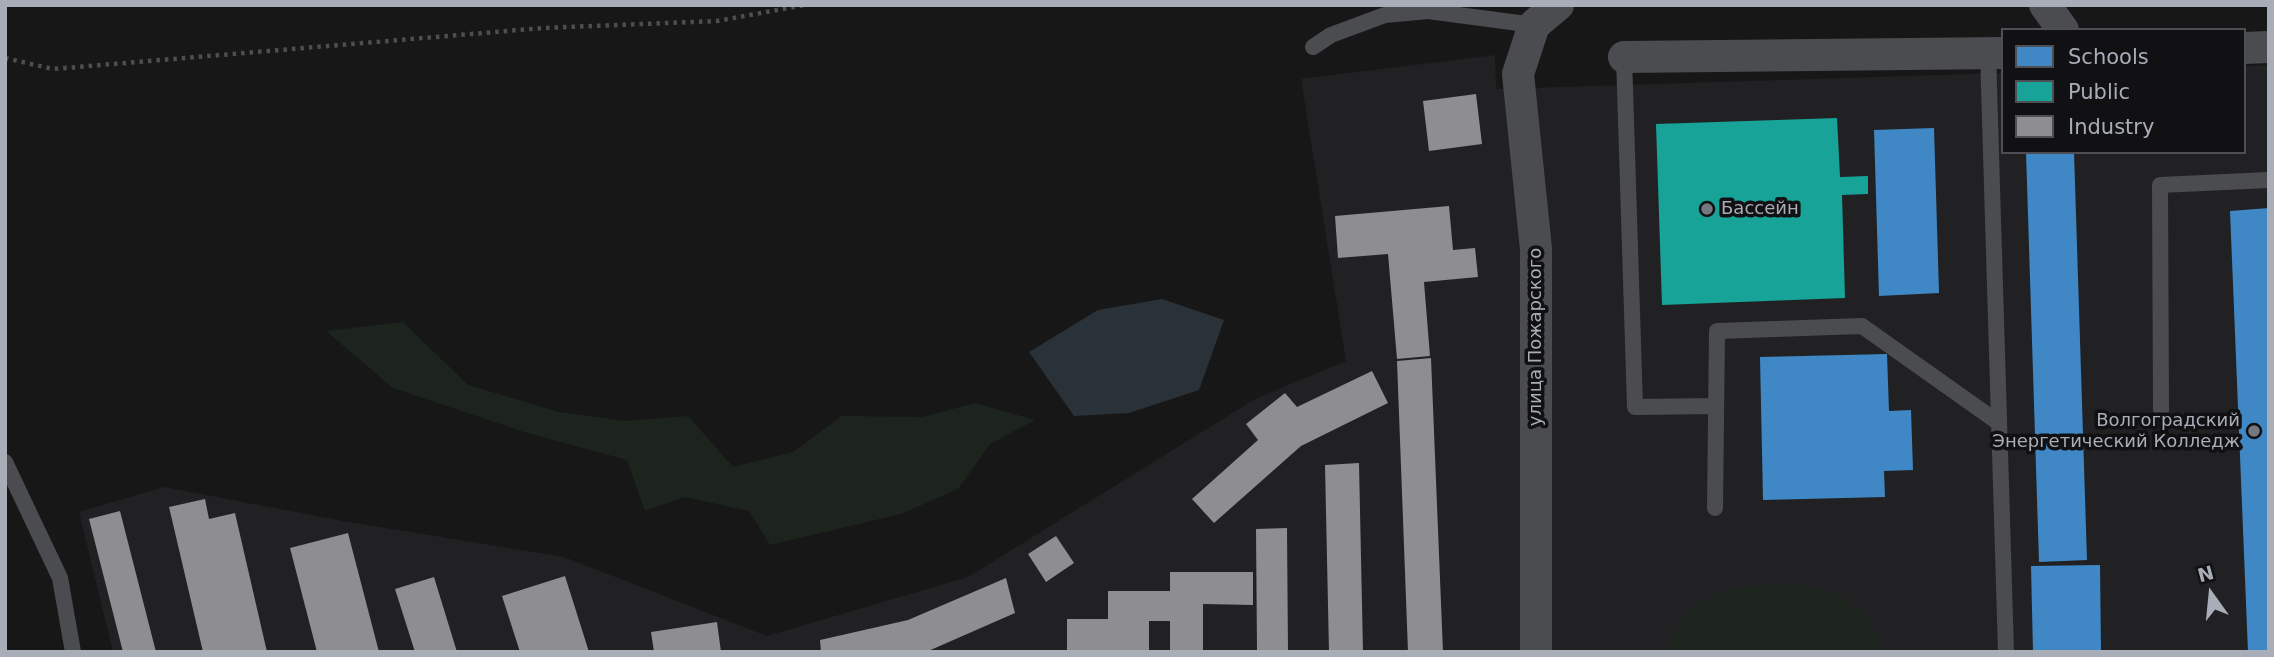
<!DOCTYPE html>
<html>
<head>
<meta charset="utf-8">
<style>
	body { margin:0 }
	#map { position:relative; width:2274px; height:657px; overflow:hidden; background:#171717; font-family:"DejaVu Sans",sans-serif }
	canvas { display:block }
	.frame { position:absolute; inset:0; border:7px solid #a8adb8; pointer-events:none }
	.legend { position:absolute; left:2001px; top:28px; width:245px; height:126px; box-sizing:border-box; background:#111113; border:2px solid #4d4f55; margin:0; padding:9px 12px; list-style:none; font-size:21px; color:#a8adb8 }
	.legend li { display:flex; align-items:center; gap:14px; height:35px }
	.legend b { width:35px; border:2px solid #4d4f55 }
	.north { position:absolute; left:2176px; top:559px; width:70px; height:70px; -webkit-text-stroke:5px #111113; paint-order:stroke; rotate:345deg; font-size:19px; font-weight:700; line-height:28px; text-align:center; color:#a8adb8 }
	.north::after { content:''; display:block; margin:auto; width:24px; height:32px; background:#a8adb8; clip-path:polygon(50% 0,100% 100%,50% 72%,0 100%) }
</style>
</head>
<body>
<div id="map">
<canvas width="2274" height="657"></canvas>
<div class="frame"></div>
<ul class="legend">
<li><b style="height:19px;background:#3f88c5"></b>Schools</li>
<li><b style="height:19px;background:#17a398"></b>Public</li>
<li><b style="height:19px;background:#8d8d92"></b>Industry</li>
</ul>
<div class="north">N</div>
</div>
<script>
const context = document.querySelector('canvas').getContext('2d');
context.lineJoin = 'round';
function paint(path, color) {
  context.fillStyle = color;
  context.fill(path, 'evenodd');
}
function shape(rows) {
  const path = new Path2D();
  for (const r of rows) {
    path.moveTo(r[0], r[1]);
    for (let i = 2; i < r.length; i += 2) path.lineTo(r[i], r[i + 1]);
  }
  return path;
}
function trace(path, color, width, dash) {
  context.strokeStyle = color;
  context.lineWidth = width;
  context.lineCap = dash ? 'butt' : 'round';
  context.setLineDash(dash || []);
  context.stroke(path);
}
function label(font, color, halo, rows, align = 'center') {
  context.font = font + ' "DejaVu Sans",sans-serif';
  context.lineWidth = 7;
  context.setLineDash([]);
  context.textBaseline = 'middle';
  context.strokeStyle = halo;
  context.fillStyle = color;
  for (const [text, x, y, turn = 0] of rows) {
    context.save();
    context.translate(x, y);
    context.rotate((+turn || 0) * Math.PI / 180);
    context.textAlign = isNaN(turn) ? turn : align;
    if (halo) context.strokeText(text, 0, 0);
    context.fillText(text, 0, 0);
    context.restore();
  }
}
paint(shape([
	[1495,55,1496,89,2003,73,2003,152,2244,152,2244,66,2269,65,2269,652,113,652,79,512,164,487,343,521,564,557,767,636,968,577,1255,399,1346,361,1301,79]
]), '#212123');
paint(shape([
	[403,322,468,385,559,412,625,421,688,416,733,467,793,452,842,416,923,417,975,403,1035,420,990,444,958,489,901,514,770,545,749,511,685,497,645,511,627,460,524,432,393,388,326,331],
	[1777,583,1814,587,1844,598,1871,622,1881,652,1667,652,1673,633,1688,610,1727,589]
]), '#1d241e');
paint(shape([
	[1162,299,1224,320,1199,390,1129,413,1074,416,1029,352,1098,310]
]), '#2a3239');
paint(shape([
	[1934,128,1939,293,1879,296,1874,130],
	[2026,152,2074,152,2087,560,2039,562],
	[2269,208,2269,652,2248,652,2230,211],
	[1887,354,1889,411,1911,410,1913,470,1884,471,1885,497,1763,500,1760,357],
	[2100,565,2101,652,2033,652,2031,566]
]), '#3f88c5');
paint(shape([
	[1837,118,1840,177,1868,176,1868,194,1842,195,1845,298,1662,305,1656,124]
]), '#17a398');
paint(shape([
	[1476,94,1482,144,1429,151,1423,101],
	[1449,206,1453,250,1475,248,1478,277,1424,282,1430,356,1397,359,1388,254,1338,258,1335,216],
	[1431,358,1443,652,1408,652,1397,361],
	[1372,371,1388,403,1301,446,1214,523,1192,499,1258,440,1246,424,1285,393,1297,407],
	[1359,463,1363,652,1329,652,1325,465],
	[205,499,209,519,235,513,267,652,203,652,169,507],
	[120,511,156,652,123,652,89,519],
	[1287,528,1288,652,1257,652,1256,529],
	[348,533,379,652,317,652,290,548],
	[1056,536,1074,563,1046,582,1028,554],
	[1170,572,1253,572,1253,605,1203,604,1203,652,1170,652,1170,621,1149,621,1149,652,1067,652,1067,619,1108,619,1108,591,1170,591],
	[565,576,589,652,520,652,502,596],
	[434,577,457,652,415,652,395,589],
	[1006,578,1015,613,926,652,821,652,820,640,908,620],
	[717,622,721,652,654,652,651,632]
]), '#8d8d92');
trace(shape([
	[5,58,53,69,543,28,717,21,805,5]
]), '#4d4e52', 4.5, [3.5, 5]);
trace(shape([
	[1313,47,1331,35,1385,15,1428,11,1534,25],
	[1988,53,2006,652],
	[1624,57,1635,407,1716,406],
	[2161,410,2160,185,2269,180],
	[5,462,60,578,73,652],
	[1715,508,1717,331,1862,326,1999,423]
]), '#4b4c50', 16);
trace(shape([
	[2045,5,2063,30],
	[2244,48,2269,47],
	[1624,57,2003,53],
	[1536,652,1536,249,1518,74,1534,25,1558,5]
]), '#4b4c50', 32);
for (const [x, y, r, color] of [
	[1707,209,7,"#757880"],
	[2254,431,7,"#757880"]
]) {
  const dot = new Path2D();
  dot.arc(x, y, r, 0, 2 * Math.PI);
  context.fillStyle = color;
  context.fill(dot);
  trace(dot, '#111113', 2.5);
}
label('18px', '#a8adb8', '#111113', [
	["Бассейн",1721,209],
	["Волгоградский",2240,421,"right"],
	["Энергетический Колледж",2240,442,"right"]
], 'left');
label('18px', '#a8adb8', '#111113', [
	["улица Пожарского",1536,337,-90]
]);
</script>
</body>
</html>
